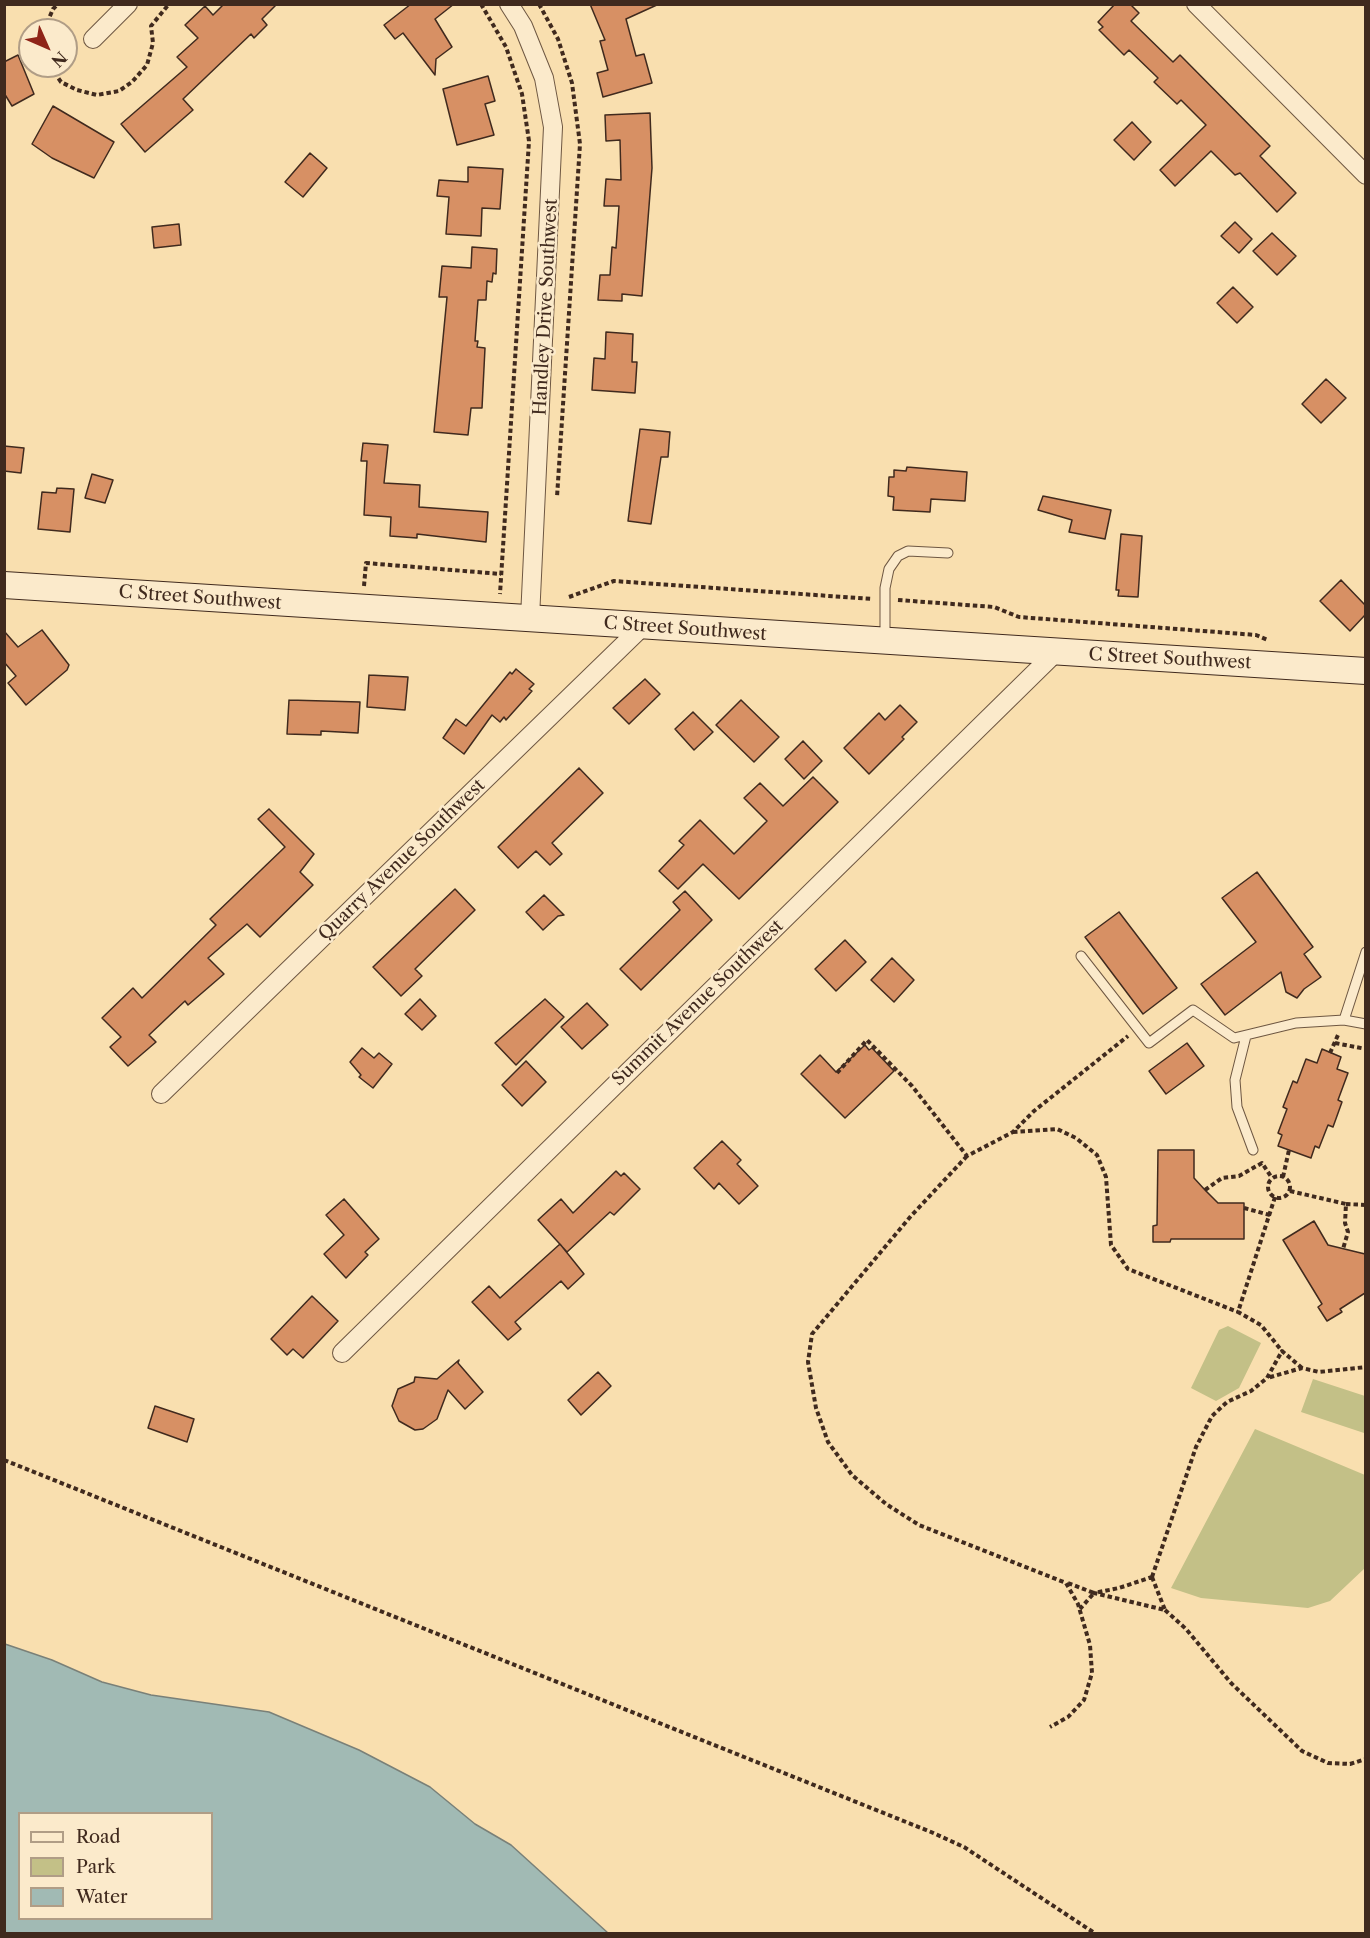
<!DOCTYPE html>
<html>
<head>
<meta charset="utf-8">
<style>
	body { margin:0 }
	#map { position:relative; width:1370px; height:1938px; overflow:hidden; background:#f9dfaf; font-family:"Libre Caslon Text",serif }
	canvas { display:block }
	.frame { position:absolute; inset:0; border:6px solid #402a1e; pointer-events:none }
	.legend { position:absolute; left:18px; top:1812px; width:195px; height:108px; box-sizing:border-box; background:#fbeacb; border:2px solid #b09d86; margin:0; padding:8px 10px; list-style:none; font-size:18px; color:#402a1e }
	.legend li { display:flex; align-items:center; gap:12px; height:30px }
	.legend b { width:30px; border:2px solid #b09d86 }
	.north { position:absolute; left:18px; top:18px; width:60px; height:60px; box-sizing:border-box; background:#fbeacb; border:2px solid #b09d86; border-radius:50%; rotate:135deg; font-size:16px; font-weight:700; line-height:24px; text-align:center; color:#402a1e }
	.north::after { content:''; display:block; margin:auto; width:21px; height:27px; background:#8f2418; clip-path:polygon(50% 0,100% 100%,50% 72%,0 100%) }
</style>
</head>
<body>
<div id="map">
<canvas width="1370" height="1938"></canvas>
<div class="frame"></div>
<ul class="legend">
<li><b style="height:8px;background:#fbeacb"></b>Road</li>
<li><b style="height:16px;background:#c3c087"></b>Park</li>
<li><b style="height:16px;background:#a1bab4"></b>Water</li>
</ul>
<div class="north">N</div>
</div>
<script>
const context = document.querySelector('canvas').getContext('2d');
context.lineJoin = 'round';
function paint(path, color) {
  context.fillStyle = color;
  context.fill(path, 'evenodd');
}
function shape(rows) {
  const path = new Path2D();
  for (const r of rows) {
    if (r.length === 3) {
      path.moveTo(r[0] + r[2], r[1]);
      path.arc(r[0], r[1], r[2], 0, 2 * Math.PI);
      continue;
    }
    path.moveTo(r[0], r[1]);
    for (let i = 2; i < r.length; i += 2) path.lineTo(r[i], r[i + 1]);
  }
  return path;
}
function trace(path, color, width, dash) {
  context.strokeStyle = color;
  context.lineWidth = width;
  context.lineCap = dash ? 'butt' : 'round';
  context.setLineDash(dash || []);
  context.stroke(path);
}
function label(font, color, halo, rows, align = 'center') {
  context.font = font + ' "Libre Caslon Text",serif';
  context.lineWidth = 5;
  context.setLineDash([]);
  context.textBaseline = 'middle';
  context.strokeStyle = halo;
  context.fillStyle = color;
  for (const [text, x, y, turn = 0] of rows) {
    context.save();
    context.translate(x, y);
    context.rotate((+turn || 0) * Math.PI / 180);
    context.textAlign = isNaN(turn) ? turn : align;
    if (halo) context.strokeText(text, 0, 0);
    context.fillText(text, 0, 0);
    context.restore();
  }
}
paint(shape([
	[1228,1326,1261,1343,1239,1388,1216,1401,1191,1388,1219,1330],
	[1313,1379,1365,1396,1364,1433,1301,1412],
	[1255,1429,1365,1475,1365,1568,1330,1601,1308,1608,1201,1598,1171,1588]
]), '#c3c087');
const water = shape([
	[5,1644,52,1660,102,1682,151,1695,269,1712,359,1750,430,1787,475,1824,511,1845,608,1933,5,1933,5,1644],
	[20,1814,212,1814,212,1918,20,1918,20,1814]
]);
paint(water, '#a1bab4');
trace(water, '#7a8078', 1.5);
const building = shape([
	[224,4,277,4,262,19,267,25,254,38,251,34,183,99,193,110,145,152,121,124,187,67,177,57,198,38,185,25,205,6,213,15,224,4],
	[411,4,454,4,435,19,452,47,436,59,435,75,403,33,395,39,384,25,411,4],
	[590,4,659,4,626,19,636,56,644,54,652,83,603,97,597,73,608,70,600,41,605,40,590,4],
	[1115,4,1130,4,1139,13,1131,21,1173,62,1180,55,1270,146,1260,156,1296,193,1277,212,1240,173,1235,175,1211,151,1175,186,1160,170,1206,125,1181,100,1177,104,1154,82,1158,78,1129,50,1124,55,1099,30,1103,27,1098,22,1115,4],
	[18,55,34,94,12,106,4,93,4,62,18,55],
	[488,76,495,101,485,104,494,135,457,145,443,89,488,76],
	[53,106,114,142,94,178,52,158,32,144,53,106],
	[650,113,652,168,642,296,622,294,622,301,598,300,600,275,610,275,612,247,616,248,619,206,604,206,606,179,621,180,620,140,606,141,605,115,650,113],
	[1132,122,1151,142,1134,160,1114,140,1132,122],
	[310,153,327,168,303,197,285,182,310,153],
	[468,167,503,169,500,209,482,208,481,236,446,234,449,197,437,196,439,180,468,182,468,167],
	[1235,222,1252,239,1239,253,1221,236,1235,222],
	[179,224,181,245,154,248,152,227,179,224],
	[1272,233,1296,256,1277,275,1253,251,1272,233],
	[472,247,497,249,496,274,493,273,492,282,487,281,486,300,478,300,475,341,478,341,477,347,485,348,482,408,471,408,468,435,434,432,447,297,439,297,442,266,471,268,472,247],
	[1233,287,1253,307,1237,323,1217,303,1233,287],
	[606,332,633,334,632,362,637,362,635,393,592,390,594,358,605,359,606,332],
	[1326,379,1346,398,1321,423,1302,404,1326,379],
	[640,429,670,432,668,457,661,457,651,524,628,521,640,429],
	[363,443,388,445,384,483,420,485,419,507,488,512,486,542,417,534,417,538,390,536,391,517,364,515,367,461,361,461,363,443],
	[4,446,24,448,21,473,4,471,4,446],
	[907,467,967,472,965,501,931,499,930,512,893,510,894,497,888,496,889,477,894,477,894,470,906,471,907,467],
	[92,474,113,480,105,503,85,498,92,474],
	[57,488,74,489,70,532,38,529,42,492,56,493,57,488],
	[1043,496,1111,510,1105,539,1069,532,1072,520,1038,510,1043,496],
	[1121,534,1142,536,1138,597,1118,596,1119,590,1116,590,1121,534],
	[1341,580,1365,605,1365,615,1350,631,1320,601,1341,580],
	[42,630,69,665,67,670,26,705,8,683,16,676,4,662,4,631,18,647,42,630],
	[516,669,534,684,529,689,532,691,506,720,504,717,500,722,492,715,464,754,443,738,456,719,466,726,510,672,512,674,516,669],
	[369,675,408,677,405,710,367,707,369,675],
	[645,679,660,694,629,724,613,708,645,679],
	[289,700,360,702,358,733,321,731,321,735,287,734,289,700],
	[741,700,779,737,754,762,716,725,741,700],
	[900,705,917,722,902,737,904,739,869,774,844,748,879,713,885,720,900,705],
	[693,712,713,732,694,750,675,729,693,712],
	[803,741,822,761,804,779,785,759,803,741],
	[579,768,603,793,552,843,562,854,550,865,536,851,518,868,498,847,579,768],
	[813,777,838,802,739,899,703,864,678,889,659,871,684,845,679,841,700,820,734,854,767,821,744,798,760,783,783,806,813,777],
	[269,809,314,854,300,872,313,885,260,937,247,924,208,958,224,974,188,1005,185,1001,149,1035,156,1042,128,1066,110,1047,121,1037,102,1018,133,988,142,998,216,925,210,919,285,847,258,819,269,809],
	[1257,872,1313,947,1304,954,1321,977,1304,989,1297,998,1286,992,1281,972,1225,1015,1201,984,1256,942,1222,898,1257,872],
	[455,889,475,910,415,969,422,976,401,996,373,967,455,889],
	[685,891,712,920,641,990,620,969,680,910,673,902,685,891],
	[544,895,564,915,558,916,543,930,526,912,544,895],
	[1119,912,1177,988,1143,1014,1085,937,1119,912],
	[845,940,866,962,836,991,815,969,845,940],
	[892,958,914,980,894,1002,871,980,892,958],
	[420,999,436,1016,422,1030,405,1014,420,999],
	[545,999,564,1017,516,1065,495,1043,545,999],
	[587,1003,608,1025,582,1049,561,1027,587,1003],
	[1187,1043,1204,1066,1166,1094,1149,1071,1187,1043],
	[865,1045,869,1050,872,1048,894,1071,845,1118,801,1074,820,1055,836,1072,865,1045],
	[362,1048,374,1058,379,1053,392,1064,373,1088,359,1077,361,1075,350,1062,362,1048],
	[1322,1049,1341,1057,1337,1069,1348,1073,1338,1100,1342,1102,1333,1127,1328,1125,1319,1148,1315,1146,1311,1158,1278,1146,1282,1135,1278,1133,1287,1109,1283,1107,1293,1081,1297,1083,1306,1059,1317,1063,1322,1049],
	[526,1061,546,1082,522,1106,502,1085,526,1061],
	[722,1141,741,1160,737,1164,758,1186,739,1204,719,1183,714,1189,694,1168,722,1141],
	[1158,1150,1194,1150,1194,1178,1205,1190,1218,1203,1244,1203,1244,1239,1171,1239,1170,1242,1153,1242,1153,1226,1157,1225,1158,1150],
	[616,1171,621,1176,624,1173,640,1189,614,1215,610,1212,567,1252,538,1220,561,1199,573,1213,616,1171],
	[344,1199,379,1239,365,1252,368,1255,346,1278,324,1254,344,1235,326,1215,344,1199],
	[1314,1221,1328,1245,1365,1254,1365,1293,1340,1309,1342,1312,1327,1321,1318,1307,1322,1304,1283,1240,1314,1221],
	[560,1244,584,1274,568,1289,561,1281,515,1322,521,1329,508,1340,472,1302,489,1286,500,1298,560,1244],
	[312,1296,338,1321,303,1358,293,1349,287,1355,271,1339,312,1296],
	[459,1360,458,1363,483,1392,465,1409,448,1390,437,1419,423,1429,415,1430,399,1421,392,1406,398,1389,414,1382,415,1377,437,1379,459,1360],
	[598,1372,611,1386,581,1415,568,1400,598,1372],
	[155,1406,194,1419,187,1442,148,1428,155,1406]
]);
paint(building, '#d79064');
trace(building, '#402a1e', 1.5);
const service = shape([
	[885,638,885,588,889,569,898,556,908,551,948,553],
	[1081,956,1149,1043,1193,1010,1234,1038,1296,1023,1344,1020,1366,952],
	[1344,1020,1366,1024],
	[1246,1036,1235,1080,1237,1107,1253,1150]
]);
const minor = shape([
	[509,4,523,26,544,78,553,127,530,618],
	[1196,4,1366,175],
	[93,39,128,4],
	[161,1094,643,626],
	[342,1353,1055,653]
]);
const secondary = shape([
	[4,585,1366,671]
]);
trace(service, '#6e5742', 11);
trace(minor, '#6e5742', 20);
trace(secondary, '#402a1e', 28);
trace(shape([
	[481,4,506,47,522,94,529,141,500,594],
	[539,4,558,39,572,83,580,144,557,497],
	[44,30,53,9,58,4],
	[50,66,61,82,77,90,97,95,119,91,132,82,147,65,153,43,151,26,169,4],
	[364,586,366,563,501,574],
	[569,597,614,581,873,599],
	[898,600,994,607,1019,617,1256,635,1268,640],
	[1335,1043,1366,1049],
	[1330,1053,1338,1035],
	[837,1073,867,1040,912,1086,967,1156,1013,1132,1034,1111,1128,1036],
	[1013,1132,1057,1129,1076,1138,1097,1155,1106,1177,1111,1245,1128,1269,1238,1312],
	[967,1156,911,1216,812,1334,808,1362,816,1408,828,1442,852,1475,886,1504,919,1525,1066,1583,1078,1604,1090,1645,1092,1673,1084,1700,1068,1717,1050,1727],
	[1279,1187,11],
	[1283,1177,1289,1150],
	[1205,1190,1222,1178,1239,1176,1262,1163,1272,1178],
	[1290,1191,1346,1204,1345,1223,1348,1232,1343,1249],
	[1275,1197,1238,1312,1261,1325,1282,1351],
	[1346,1204,1366,1205],
	[1244,1208,1270,1215],
	[1302,1368,1282,1351,1267,1378,1302,1368,1319,1372,1366,1367],
	[4,1460,931,1832,964,1847,1096,1934],
	[1152,1577,1196,1447,1212,1416,1227,1402,1251,1391,1267,1378],
	[1152,1577,1165,1610,1094,1593,1119,1588,1152,1577],
	[1068,1583,1094,1593,1080,1609],
	[1165,1610,1186,1629,1231,1683,1302,1751,1328,1763,1350,1764,1366,1759]
]), '#402a1e', 4, [4.5, 3]);
trace(service, '#fbeacb', 9);
trace(minor, '#fbeacb', 18);
trace(secondary, '#fbeacb', 26);
label('18px', '#402a1e', '#fbeacb', [
	["Handley Drive Southwest",546,307,-87],
	["C Street Southwest",200,598,4],
	["C Street Southwest",685,629,4],
	["C Street Southwest",1170,659,3],
	["Quarry Avenue Southwest",402,860,-44],
	["Summit Avenue Southwest",698,1003,-44]
]);
</script>
</body>
</html>
